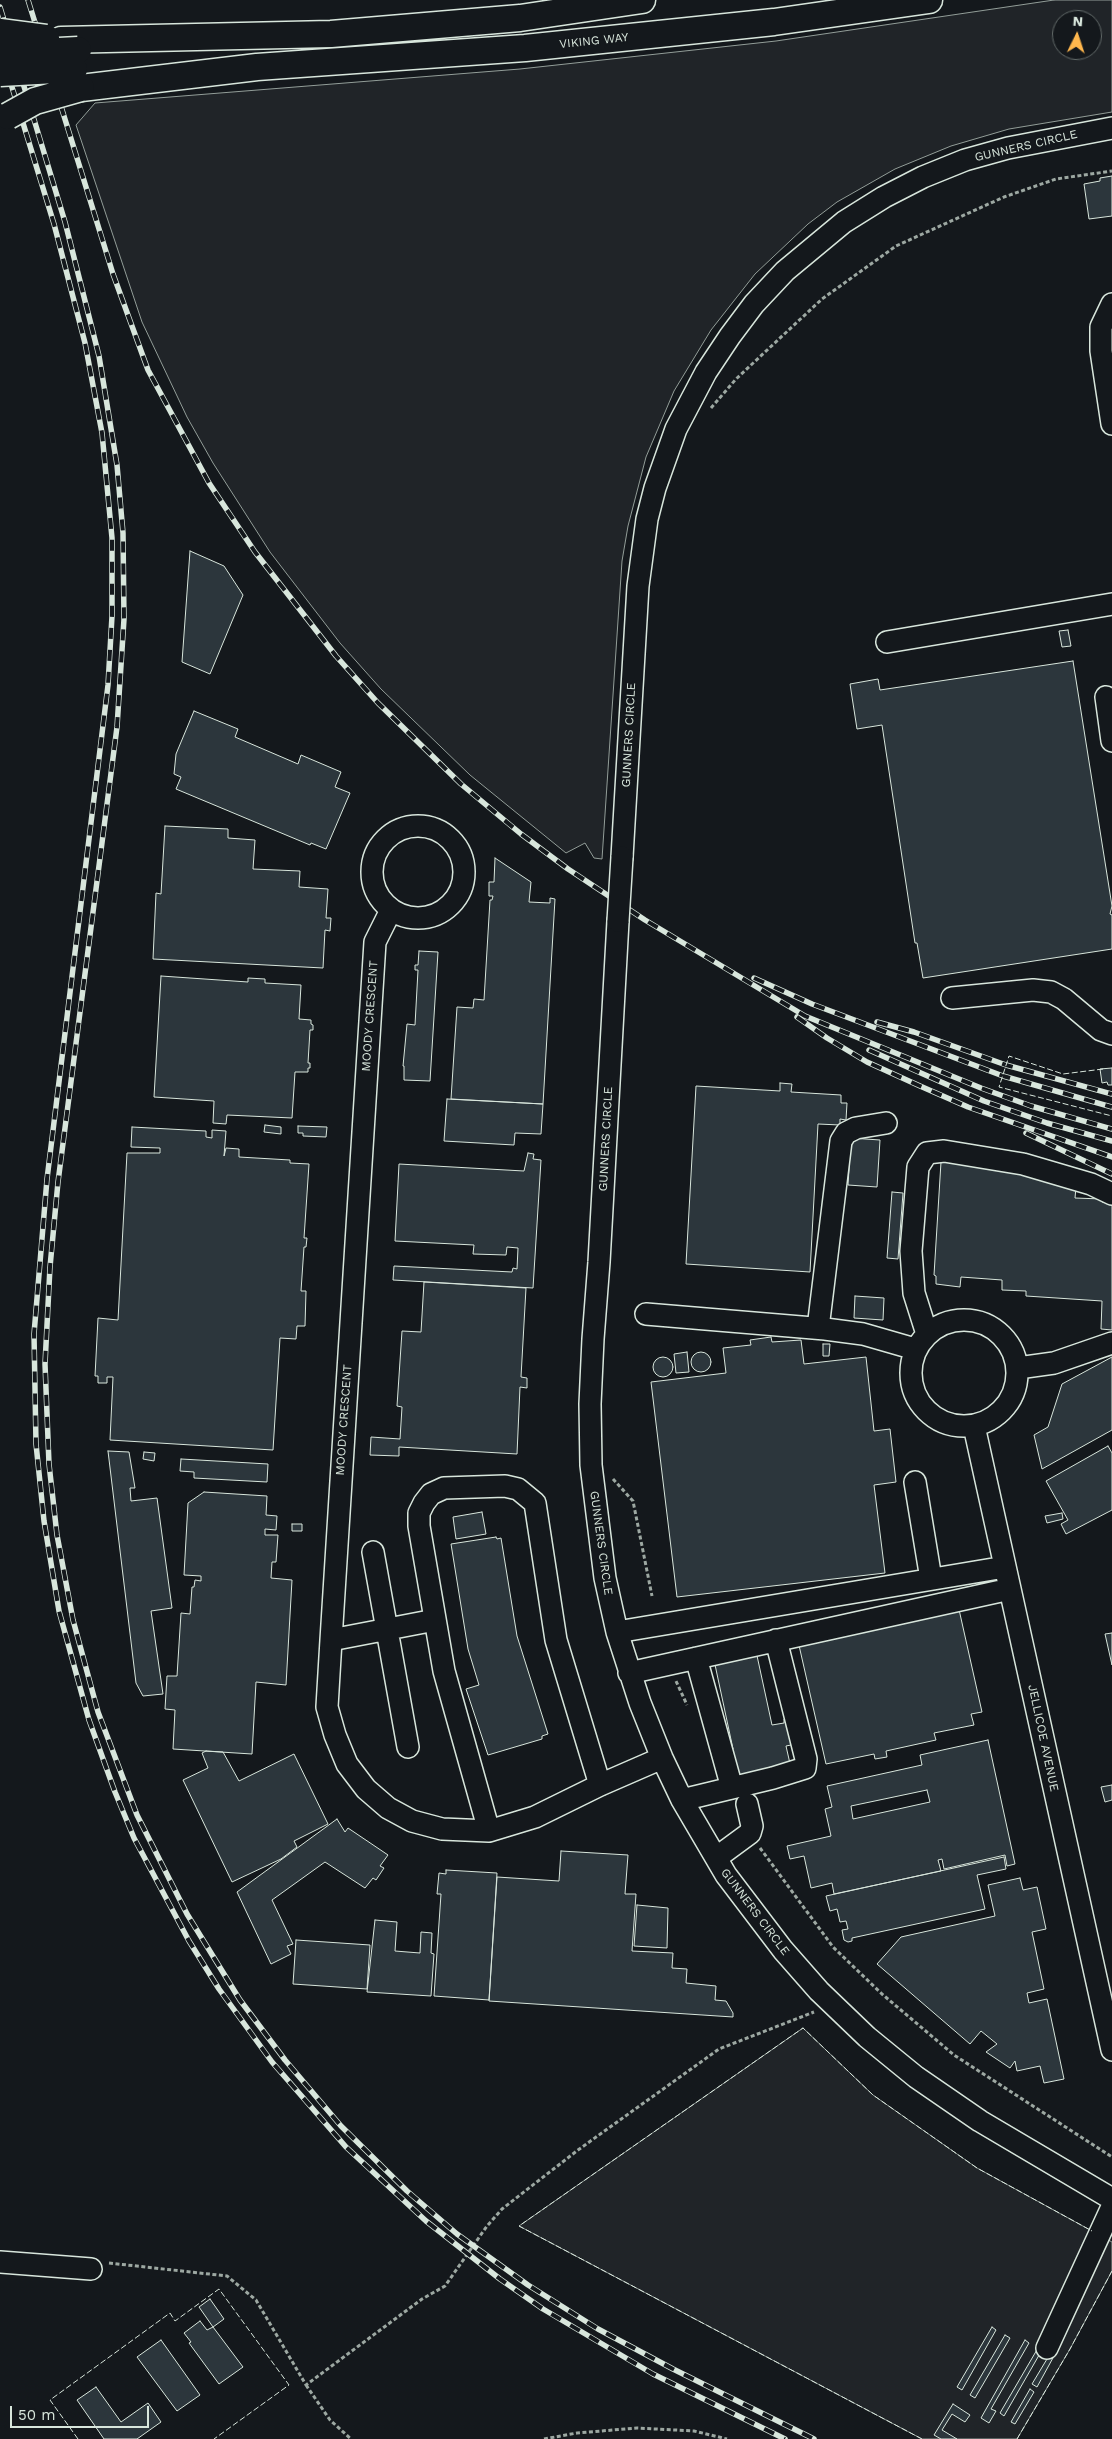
<!DOCTYPE html>
<html>
<head>
<meta charset="utf-8">
<style>
	body { margin:0 }
	#map { position:relative; width:1112px; height:2439px; overflow:hidden; background:#14181c; font-family:"Work Sans",sans-serif }
	canvas { display:block }
	.north { position:absolute; left:1052px; top:10px; width:50px; height:50px; box-sizing:border-box; background:#14181c; border:1px solid #626a69; border-radius:50%; rotate:4deg; font-size:14px; font-weight:700; line-height:20px; text-align:center; color:#d8e6dc }
	.north::after { content:''; display:block; margin:auto; width:18px; height:22px; background:#ffb74d; clip-path:polygon(50% 0,100% 100%,50% 72%,0 100%) }
	.scale { position:absolute; left:10px; top:2406px; width:139px; height:22px; box-sizing:border-box; border:2px solid #d8e6dc; border-top:0; padding-left:6px; font-size:15px; line-height:18px; white-space:nowrap; color:#d8e6dc; -webkit-text-stroke:4px #14181c; paint-order:stroke }
</style>
</head>
<body>
<div id="map">
<canvas width="1112" height="2439"></canvas>
<div class="north">N</div>
<div class="scale">50 m</div>
</div>
<script>
const context = document.querySelector('canvas').getContext('2d');
context.lineJoin = 'round';
function paint(path, color) {
  context.fillStyle = color;
  context.fill(path, 'evenodd');
}
function shape(rows) {
  const path = new Path2D();
  for (const r of rows) {
    if (r.length === 3) {
      path.moveTo(r[0] + r[2], r[1]);
      path.arc(r[0], r[1], r[2], 0, 2 * Math.PI);
      continue;
    }
    path.moveTo(r[0], r[1]);
    for (let i = 2; i < r.length; i += 2) path.lineTo(r[i], r[i + 1]);
  }
  return path;
}
function trace(path, color, width, dash) {
  context.strokeStyle = color;
  context.lineWidth = width;
  context.lineCap = dash ? 'butt' : 'round';
  context.setLineDash(dash || []);
  context.stroke(path);
}
function label(font, color, halo, rows, align = 'center') {
  context.font = font + ' "Work Sans",sans-serif';
  context.lineWidth = 4;
  context.setLineDash([]);
  context.textBaseline = 'middle';
  context.strokeStyle = halo;
  context.fillStyle = color;
  for (const [text, x, y, turn = 0] of rows) {
    context.save();
    context.translate(x, y);
    context.rotate((+turn || 0) * Math.PI / 180);
    context.textAlign = isNaN(turn) ? turn : align;
    if (halo) context.strokeText(text, 0, 0);
    context.fillText(text, 0, 0);
    context.restore();
  }
}
const green = shape([
	[1054,0,1112,0,1112,112,1009,129,951,146,895,169,837,202,808,224,755,274,711,330,674,391,646,457,628,526,622,561,602,859,594,858,585,843,566,853,470,775,381,689,340,643,270,552,213,463,187,417,142,322,76,125,95,103,520,69,776,41,1054,0],
	[1062,20,1092,20,1092,50,1062,50,1062,20],
	[803,2028,873,2095,977,2168,1112,2242,1112,2271,1070,2349,1017,2439,922,2439,519,2226,803,2028]
]);
paint(green, '#202428');
trace(green, '#939e99', 1);
const building = shape([
	[1112,176,1112,216,1089,219,1084,184,1100,181,1100,178,1112,176],
	[190,551,224,566,243,595,210,674,182,662,190,551],
	[1068,630,1071,646,1062,647,1059,631,1068,630],
	[1073,661,1112,906,1110,914,1112,915,1112,949,923,978,917,943,915,943,882,725,857,729,850,684,878,679,880,690,1073,661],
	[194,711,238,729,235,737,298,764,301,755,341,772,335,787,350,793,326,849,311,843,310,845,176,789,181,777,174,774,176,754,194,711],
	[165,826,228,829,228,838,255,840,253,869,300,871,299,887,328,889,326,918,331,918,330,931,325,930,323,968,153,959,156,893,161,894,165,826],
	[495,858,531,882,529,902,550,903,550,898,555,899,543,1104,451,1099,457,1007,473,1008,474,999,484,1000,490,900,492,900,493,896,489,896,489,882,494,882,495,858],
	[419,951,438,952,430,1081,404,1080,404,1066,403,1066,407,1024,415,1025,418,970,415,970,415,965,418,965,419,951],
	[161,976,248,982,248,978,265,979,265,983,301,985,299,1019,311,1020,311,1024,313,1025,313,1030,310,1030,308,1063,310,1063,310,1068,308,1068,308,1072,295,1072,292,1118,227,1115,226,1124,213,1123,214,1101,154,1097,161,976],
	[1112,1068,1112,1085,1108,1085,1107,1082,1102,1083,1100,1069,1112,1068],
	[780,1083,792,1084,791,1092,841,1095,841,1103,847,1103,846,1120,840,1119,840,1125,818,1124,810,1272,686,1264,696,1086,780,1091,780,1083],
	[447,1099,543,1104,541,1134,515,1133,514,1145,444,1141,447,1099],
	[265,1125,281,1127,281,1134,264,1132,265,1125],
	[298,1126,327,1127,326,1137,303,1136,303,1133,298,1133,298,1126],
	[132,1127,206,1131,206,1137,212,1138,212,1130,226,1131,224,1156,226,1148,239,1149,239,1157,290,1160,290,1163,309,1164,304,1238,307,1238,306,1247,304,1247,301,1291,306,1291,305,1326,297,1326,296,1339,280,1338,273,1450,110,1440,113,1377,107,1377,107,1383,98,1383,98,1376,95,1376,98,1318,118,1320,127,1153,160,1153,160,1148,131,1147,132,1127],
	[851,1138,880,1140,877,1187,848,1185,851,1138],
	[528,1153,534,1154,533,1159,541,1160,533,1288,393,1280,394,1266,512,1272,513,1268,517,1269,518,1248,507,1247,506,1255,473,1254,474,1245,395,1241,399,1164,524,1171,528,1153],
	[941,1162,1025,1168,1076,1187,1075,1198,1102,1199,1102,1202,1109,1202,1108,1204,1112,1205,1112,1330,1101,1329,1102,1301,1026,1296,1026,1291,1002,1290,1002,1280,961,1277,960,1287,936,1284,936,1276,934,1275,941,1162],
	[892,1192,903,1193,898,1259,887,1258,892,1192],
	[424,1282,526,1288,521,1377,527,1378,527,1388,520,1387,517,1454,399,1447,399,1456,370,1455,371,1437,400,1439,402,1407,397,1406,402,1331,421,1332,424,1282],
	[855,1296,884,1298,883,1320,854,1318,855,1296],
	[771,1337,772,1342,801,1340,804,1364,866,1357,874,1431,890,1429,896,1482,874,1485,885,1573,677,1597,651,1382,726,1373,723,1348,751,1345,750,1340,771,1337],
	[823,1344,830,1344,829,1356,823,1356,823,1344],
	[701,1362,10],
	[687,1352,689,1372,676,1373,674,1354,687,1352],
	[663,1367,10],
	[1112,1357,1112,1430,1042,1469,1034,1435,1048,1427,1062,1384,1112,1357],
	[1108,1446,1112,1453,1112,1510,1066,1534,1061,1524,1068,1520,1046,1481,1108,1446],
	[108,1451,129,1452,135,1488,130,1488,131,1501,157,1498,172,1608,151,1611,163,1694,143,1696,136,1683,108,1451],
	[144,1452,155,1453,154,1461,143,1459,144,1452],
	[181,1459,268,1464,267,1482,194,1478,194,1472,180,1471,181,1459],
	[204,1492,267,1496,266,1515,277,1516,276,1530,265,1529,265,1535,278,1535,276,1562,272,1562,271,1578,292,1580,286,1685,256,1682,252,1754,173,1749,175,1710,165,1709,167,1676,177,1676,181,1613,190,1614,192,1587,194,1587,195,1580,201,1581,201,1576,184,1575,188,1503,204,1492],
	[482,1512,486,1534,456,1539,453,1517,482,1512],
	[1062,1513,1063,1519,1047,1523,1045,1516,1062,1513],
	[292,1524,302,1524,302,1531,292,1531,292,1524],
	[496,1537,497,1539,501,1538,517,1636,548,1734,542,1736,542,1739,488,1755,466,1689,479,1685,468,1649,451,1544,496,1537],
	[958,1605,982,1712,971,1714,974,1725,934,1733,936,1740,886,1751,887,1757,875,1759,874,1754,826,1764,798,1641,958,1605],
	[1112,1633,1112,1665,1105,1634,1112,1633],
	[756,1651,772,1725,784,1723,784,1719,788,1718,801,1743,786,1746,791,1768,740,1778,737,1765,732,1766,729,1750,733,1749,714,1660,756,1651],
	[988,1740,1015,1864,1007,1866,1005,1855,944,1869,942,1859,938,1860,941,1871,834,1894,832,1883,811,1888,804,1856,790,1859,787,1846,831,1836,825,1809,832,1807,827,1786,922,1765,920,1755,988,1740],
	[927,1790,930,1802,853,1819,851,1806,927,1790],
	[206,1751,223,1752,239,1781,294,1754,328,1824,294,1841,297,1847,281,1859,232,1882,183,1780,208,1768,202,1753,206,1751],
	[1112,1785,1112,1800,1105,1802,1101,1787,1112,1785],
	[337,1819,345,1832,348,1828,388,1855,380,1866,384,1868,376,1880,373,1878,365,1888,325,1862,272,1900,293,1944,287,1946,291,1954,271,1964,237,1892,337,1819],
	[561,1851,628,1855,625,1894,636,1894,632,1951,673,1953,672,1968,687,1969,686,1983,716,1986,715,2000,726,2001,733,2013,733,2017,489,2001,497,1877,559,1881,561,1851],
	[1004,1857,1006,1869,977,1875,985,1909,852,1938,852,1941,848,1942,844,1940,842,1930,848,1929,846,1921,840,1922,837,1909,830,1911,826,1896,1004,1857],
	[446,1870,497,1873,489,2000,434,1996,441,1894,437,1894,439,1873,446,1874,446,1870],
	[1020,1878,1023,1890,1037,1887,1046,1929,1032,1932,1044,1989,1027,1993,1029,2003,1047,1999,1064,2079,1044,2083,1040,2066,1017,2071,1015,2061,1010,2068,986,2052,997,2044,981,2031,970,2044,877,1964,901,1937,995,1916,988,1885,1020,1878],
	[637,1905,668,1908,667,1948,634,1946,637,1905],
	[375,1920,397,1922,395,1951,420,1953,421,1932,432,1933,431,1953,434,1954,431,1996,367,1992,375,1920],
	[296,1940,370,1945,367,1989,293,1984,296,1940],
	[210,2299,224,2319,213,2327,199,2307,210,2299],
	[200,2321,207,2330,213,2327,243,2367,219,2384,189,2343,191,2342,184,2333,200,2321],
	[992,2327,996,2330,962,2390,957,2387,992,2327],
	[1005,2335,1010,2338,975,2398,970,2395,1005,2335],
	[161,2340,200,2395,177,2411,137,2357,161,2340],
	[1025,2340,1029,2343,991,2409,996,2411,989,2423,981,2418,1025,2340],
	[1038,2348,1042,2350,1004,2416,1000,2413,1038,2348],
	[1050,2354,1054,2356,1037,2387,1032,2384,1050,2354],
	[96,2387,121,2422,148,2403,161,2422,137,2439,104,2439,77,2400,96,2387],
	[1030,2389,1034,2392,1015,2424,1011,2422,1030,2389],
	[953,2404,970,2415,965,2422,952,2414,942,2430,957,2439,941,2439,934,2435,953,2404]
]);
paint(building, '#2c363c');
trace(building, '#d8e6dc', 1);
const minor = shape([
	[1112,304,1101,327,1101,351,1112,424],
	[887,642,1112,604],
	[1106,697,1112,741],
	[418,872,46],
	[622,857,638,586,647,519,655,488,676,429,706,372,730,336,754,304,785,271,844,222,884,197,923,177,965,160,1008,148,1112,128],
	[391,910,375,942,331,1640,327,1707,335,1735,347,1764,366,1789,388,1808,412,1821,442,1829,489,1831,535,1817,600,1785,662,1758],
	[618,921,599,1262,593,1339,590,1404,591,1465,605,1578,617,1632,640,1703,662,1758,682,1800,726,1875,783,1950,819,1991,867,2037,916,2077,980,2121,1112,2199],
	[952,998,1033,990,1051,992,1064,999,1101,1030,1112,1034],
	[646,1314,825,1329,863,1334,915,1349],
	[964,1373,53],
	[818,1328,841,1141,846,1133,856,1128,886,1123],
	[927,1334,914,1293,911,1251,918,1167,927,1153,944,1151,1023,1164,1091,1184,1112,1194],
	[1018,1368,1054,1363,1112,1343],
	[974,1426,1112,2050],
	[915,1482,931,1579],
	[373,1552,408,1747],
	[617,1632,1005,1567],
	[331,1640,435,1620],
	[696,1658,732,1788],
	[629,1673,1010,1589],
	[682,1800,773,1778,805,1768,806,1759,776,1640],
	[489,1831,444,1671,419,1526,419,1513,424,1503,431,1494,444,1488,505,1486,518,1489,535,1503,556,1640,600,1785],
	[716,1858,750,1833,752,1826,747,1804],
	[0,2262,91,2269],
	[1047,2348,1112,2207]
]);
const major = shape([
	[61,40,331,34,520,18,642,0],
	[81,88,257,67,525,48,774,22,929,0]
]);
trace(minor, '#d8e6dc', 24);
trace(major, '#d8e6dc', 29);
trace(shape([
	[711,408,736,379,822,299,896,246,1004,197,1056,179,1112,171],
	[613,1479,633,1501,652,1596],
	[676,1681,687,1705],
	[760,1848,833,1947,882,1994,954,2055,1112,2157],
	[109,2263,227,2276,256,2300,306,2385,422,2299,445,2286,487,2226,502,2209,578,2150,719,2049,814,2012],
	[306,2385,330,2420,351,2439],
	[544,2439,577,2433,637,2428,694,2431,727,2439]
]), '#9da8a2', 3, [4, 2.5]);
trace(minor, '#14181c', 21);
trace(major, '#14181c', 26);
const rail = shape([
	[28,0,113,274,148,370,209,483,255,552,336,656,378,703,461,784,521,834,568,869,645,920,805,1016,981,1088,1031,1106,1112,1129],
	[0,7,65,222,99,356,117,465,123,533,124,619,117,727,58,1182,50,1267,45,1364,49,1464,57,1535,73,1620,98,1712,137,1815,187,1914,240,2000,285,2060,341,2126,407,2191,457,2234,528,2285,598,2329,673,2369,814,2439],
	[0,48,54,224,85,343,102,433,112,538,112,616,108,685,47,1179,34,1334,36,1444,44,1521,59,1611,89,1720,115,1792,134,1838,189,1941,219,1989,272,2062,346,2147,426,2221,500,2279,543,2309,653,2374,785,2439],
	[754,978,812,1004,1003,1076,1112,1107],
	[797,1017,827,1038,867,1062,920,1086,968,1107,1112,1157],
	[877,1022,914,1032,1006,1065,1112,1094],
	[869,1050,984,1101,1047,1123,1112,1141],
	[1026,1133,1112,1174]
]);
trace(rail, '#d8e6dc', 5.5);
trace(rail, '#14181c', 4, [11]);
const minorBridge = shape([
	[618,921,622,857]
]);
const majorBridge = shape([
	[0,32,46,38],
	[0,54,78,50],
	[0,73,74,69],
	[8,116,35,101,81,88]
]);
trace(minorBridge, '#d8e6dc', 24, []);
trace(majorBridge, '#d8e6dc', 29, []);
trace(minorBridge, '#14181c', 21);
trace(majorBridge, '#14181c', 26);
trace(shape([
	[1103,1069,1063,1074,1009,1056,999,1087,1112,1116],
	[78,2439,50,2400,170,2313,175,2321,219,2289,289,2385,214,2439],
	[922,2439,519,2226,803,2028,873,2095,977,2168,1092,2231],
	[1017,2439,1070,2349,1112,2271]
]), '#d8e6dc', 1, [6, 2.5]);
label('12px', '#d8e6dc', '#14181c', [
	["VIKING WAY",594,41,-6],
	["GUNNERS CIRCLE",1026,146,-13],
	["GUNNERS CIRCLE",629,735,-87],
	["MOODY CRESCENT",370,1016,-86],
	["GUNNERS CIRCLE",606,1139,-87],
	["MOODY CRESCENT",344,1420,-86],
	["GUNNERS CIRCLE",601,1543,82],
	["JELLICOE AVENUE",1043,1738,78],
	["GUNNERS CIRCLE",755,1912,53]
]);
</script>
</body>
</html>
